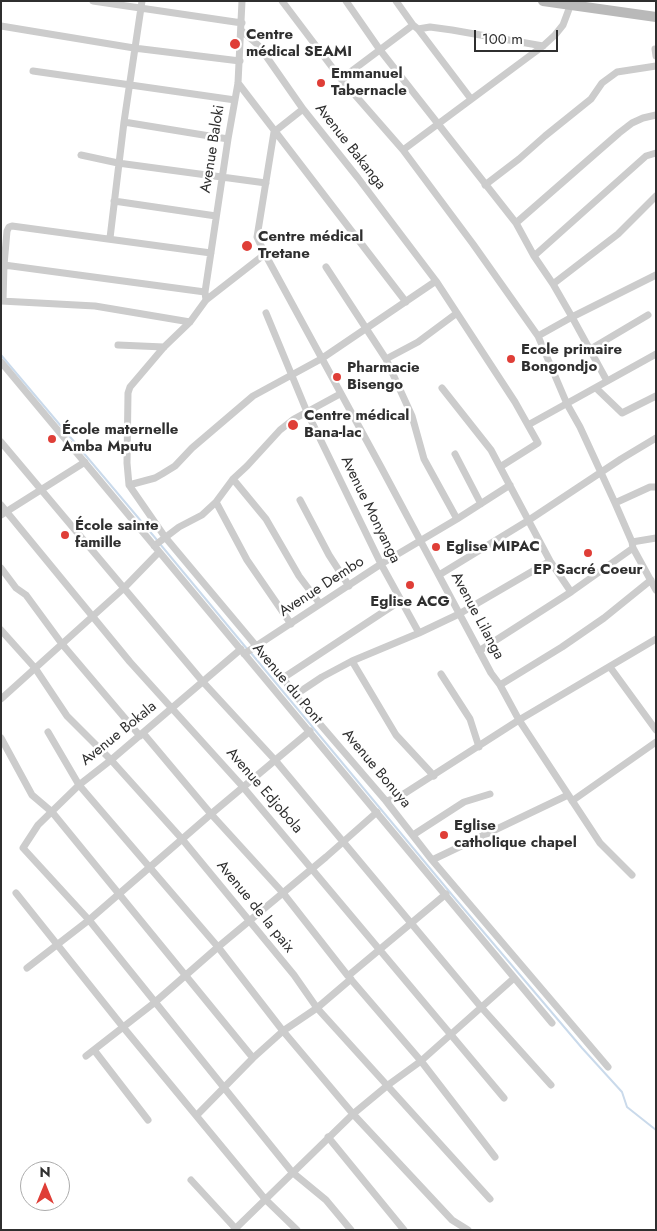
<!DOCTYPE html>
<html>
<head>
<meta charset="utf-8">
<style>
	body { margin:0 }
	#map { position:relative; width:657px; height:1231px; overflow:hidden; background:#fff; font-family:Jost,sans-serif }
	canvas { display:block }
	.frame { position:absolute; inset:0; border:2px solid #2f2f2f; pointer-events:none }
	.north { position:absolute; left:20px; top:1161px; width:50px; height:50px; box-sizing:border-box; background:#fff; border:1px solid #acacac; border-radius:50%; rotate:0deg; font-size:14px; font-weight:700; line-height:20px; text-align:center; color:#2f2f2f }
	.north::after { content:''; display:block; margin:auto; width:18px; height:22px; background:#df3e37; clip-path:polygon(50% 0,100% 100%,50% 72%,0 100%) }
	.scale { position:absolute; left:474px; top:30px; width:84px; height:22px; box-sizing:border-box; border:2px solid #2f2f2f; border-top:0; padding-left:6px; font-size:15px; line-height:18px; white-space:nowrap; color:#2f2f2f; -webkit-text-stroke:4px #fff; paint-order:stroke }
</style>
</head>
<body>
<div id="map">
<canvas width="657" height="1231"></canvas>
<div class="frame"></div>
<div class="north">N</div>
<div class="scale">100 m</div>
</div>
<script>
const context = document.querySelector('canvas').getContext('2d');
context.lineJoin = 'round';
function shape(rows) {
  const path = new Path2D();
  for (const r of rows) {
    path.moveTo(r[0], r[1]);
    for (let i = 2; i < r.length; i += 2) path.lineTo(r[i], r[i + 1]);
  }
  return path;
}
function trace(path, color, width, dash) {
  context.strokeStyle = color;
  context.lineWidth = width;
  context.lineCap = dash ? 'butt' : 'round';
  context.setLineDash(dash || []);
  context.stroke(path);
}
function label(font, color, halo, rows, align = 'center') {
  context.font = font + ' Jost,sans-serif';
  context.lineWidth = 5;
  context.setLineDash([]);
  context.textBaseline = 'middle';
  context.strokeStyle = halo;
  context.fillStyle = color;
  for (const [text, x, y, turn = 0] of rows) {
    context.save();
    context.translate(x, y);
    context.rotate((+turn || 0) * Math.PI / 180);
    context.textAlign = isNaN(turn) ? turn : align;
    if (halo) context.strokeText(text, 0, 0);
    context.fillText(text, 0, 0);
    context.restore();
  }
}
trace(shape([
	[1,355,157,540],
	[160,544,248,650],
	[251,653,453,896,582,1048,622,1092,627,1107,656,1130]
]), '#cadaeb', 2);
trace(shape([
	[93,1,242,23],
	[282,1,341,79,403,150,473,244,538,336,567,404,580,427,615,503,632,542,633,548,656,590],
	[346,1,380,50,516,223,534,256,553,284,572,317,607,381],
	[396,1,413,25,418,29,471,99],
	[1,26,134,48,240,61],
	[418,29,430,27,452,30,543,46],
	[242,31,259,46,303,109,358,178,436,281,515,402,538,443,500,467],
	[655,49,656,56],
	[33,71,235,100],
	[341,79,413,25],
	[238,83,406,302],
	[303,109,274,132,257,237,265,254,381,467,491,673,500,685,519,720,600,843,632,875],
	[124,122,228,139],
	[403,150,543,46,555,35,563,25,572,1],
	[81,155,118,163,266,183],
	[485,185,519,159,545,136,591,99,602,83,617,72,656,66],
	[114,201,216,216],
	[516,223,619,133,632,123,643,118,656,115],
	[110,238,124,122,142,1],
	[265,254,206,300,190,322,164,347,130,387,128,393,127,463,129,485,165,537,283,678,295,695,386,801,432,860,608,1067],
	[534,256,646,156,656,153],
	[4,265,205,292],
	[326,267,386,359,412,416,424,459,457,519],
	[553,284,618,234,656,196],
	[206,300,205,292,228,139,238,83,242,1],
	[1,301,95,306,190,322],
	[3,301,4,265,7,231,9,227,12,226,211,253],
	[266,313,307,412,381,564,419,633],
	[538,336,572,317,656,275],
	[118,345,164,347],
	[589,350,648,315],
	[386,359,418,342,457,313],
	[1,362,552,1023],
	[442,388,491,450,550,561,571,592],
	[596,388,622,413,656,396],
	[528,425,656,354],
	[1,442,203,682,275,760,481,1007,551,1085],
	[455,454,481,504],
	[233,479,266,519,299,576,320,604],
	[129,485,155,478,162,474,175,466,192,448,253,396,321,359,436,281],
	[300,500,329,555,349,586],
	[216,502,247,560,291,624],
	[615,503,650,487,656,487],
	[1,505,130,662,243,787,504,1098],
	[1,515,85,462],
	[632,542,656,538],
	[154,546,179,527,202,515,216,502,233,479,247,466,280,430,294,419,340,394],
	[1,568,16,588,26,595,62,644,140,736],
	[439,575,529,520,621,459,656,438],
	[1,630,35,668,67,716,111,760,182,839,294,975,317,1008,490,1199],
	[241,649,111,760,79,785,38,825,23,848,89,920,292,1172,326,1200,351,1230],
	[479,651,571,592,633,548],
	[244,654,381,564,457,519,510,485],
	[352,661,396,735,434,776],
	[610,667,656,730],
	[441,674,470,719,479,747],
	[283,678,400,601],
	[500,685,562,647,604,618,651,580],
	[295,695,322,677,352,661,419,633,459,614,550,561],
	[1,699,124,588,159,552],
	[48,732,79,785,218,947,283,1031,353,1114,452,1220,468,1230],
	[143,733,211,814,283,893,348,976,421,1061,495,1157],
	[1,738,32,795,52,812,253,1058],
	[386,801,399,797,519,720,656,639],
	[572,801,656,742],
	[413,835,464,802,490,794],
	[432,860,568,795],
	[16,893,123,1027,265,1199,297,1230],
	[27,968,89,920,211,814,310,731],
	[348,976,446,894],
	[94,1050,148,1120],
	[86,1056,154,1003,218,947,326,857,377,812],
	[197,1115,253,1058,283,1031,317,1008,351,979],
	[328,1137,404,1230],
	[191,1180,237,1230],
	[234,1230,353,1114,388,1085,421,1061,513,979]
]), '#ccc', 7);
trace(shape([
	[543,1,656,17]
]), '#b9b9b9', 10);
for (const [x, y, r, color] of [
	[235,44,6,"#df3e37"],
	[321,83,5,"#df3e37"],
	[247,246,6,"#df3e37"],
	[511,359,5,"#df3e37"],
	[337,377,5,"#df3e37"],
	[293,425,6,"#df3e37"],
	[52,439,5,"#df3e37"],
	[65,535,5,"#df3e37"],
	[436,547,5,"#df3e37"],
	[588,553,5,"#df3e37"],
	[410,585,5,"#df3e37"],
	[444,835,5,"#df3e37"]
]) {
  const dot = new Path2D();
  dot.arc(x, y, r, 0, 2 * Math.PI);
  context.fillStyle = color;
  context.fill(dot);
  trace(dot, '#fff', 2);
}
label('bold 15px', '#2f2f2f', '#fff', [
	["Centre",246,35],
	["médical SEAMI",246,52],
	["Emmanuel",331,74],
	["Tabernacle",331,91],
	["Centre médical",258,237],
	["Tretane",258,254],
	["Ecole primaire",521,350],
	["Bongondjo",521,367],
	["Pharmacie",347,368],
	["Bisengo",347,385],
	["Centre médical",304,416],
	["Bana-lac",304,433],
	["École maternelle",62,430],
	["Amba Mputu",62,447],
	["École sainte",75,526],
	["famille",75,543],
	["Eglise MIPAC",446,547],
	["EP Sacré Coeur",588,570,"center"],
	["Eglise ACG",410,602,"center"],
	["Eglise",454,826],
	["catholique chapel",454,843]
], 'left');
label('15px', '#2f2f2f', '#fff', [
	["Avenue Bakanga",350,147,52],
	["Avenue Baloki",213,149,-81],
	["Avenue Monyanga",370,510,64],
	["Avenue Dembo",322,587,-33],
	["Avenue Lilanga",477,616,62],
	["Avenue du Pont",287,684,50],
	["Avenue Bokala",119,734,-39],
	["Avenue Bonuya",376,769,50],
	["Avenue Edjobola",264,791,49],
	["Avenue de la paix",255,907,51]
]);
</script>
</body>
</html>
